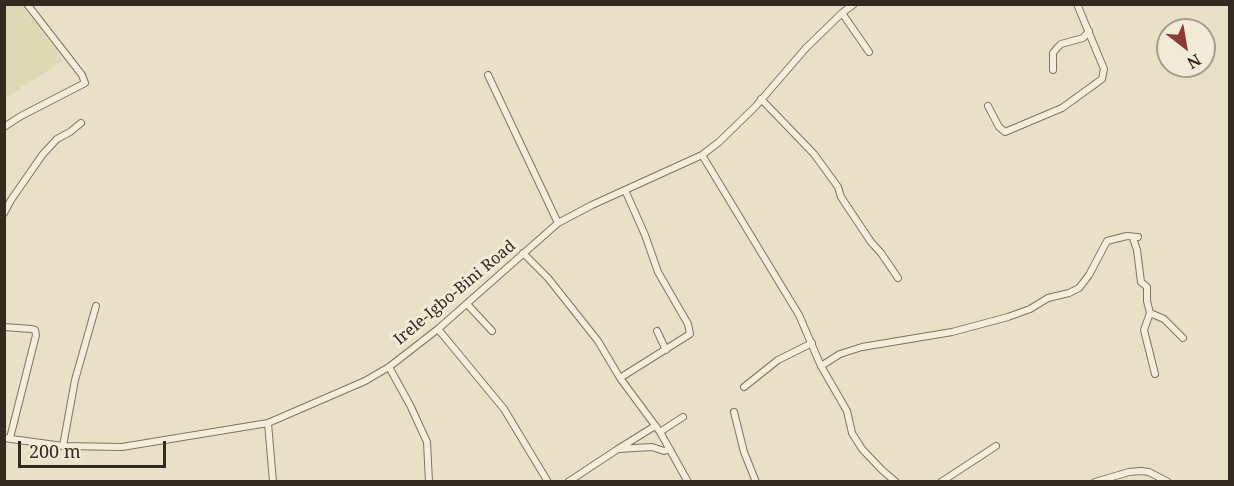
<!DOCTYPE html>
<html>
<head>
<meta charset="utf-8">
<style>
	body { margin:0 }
	#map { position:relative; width:1234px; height:486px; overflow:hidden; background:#e9e0c7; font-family:"Noto Serif",serif }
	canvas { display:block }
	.frame { position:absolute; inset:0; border:6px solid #342b20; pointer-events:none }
	.north { position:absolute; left:1156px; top:18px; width:60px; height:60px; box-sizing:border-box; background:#f1ead6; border:2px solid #a59e8d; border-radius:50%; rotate:149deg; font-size:16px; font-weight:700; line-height:24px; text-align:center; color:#342b20 }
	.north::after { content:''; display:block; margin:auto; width:21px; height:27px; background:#893936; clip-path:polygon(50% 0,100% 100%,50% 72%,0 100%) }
	.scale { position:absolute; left:18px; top:441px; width:148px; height:27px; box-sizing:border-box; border:3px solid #342b20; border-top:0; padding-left:8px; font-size:18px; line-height:21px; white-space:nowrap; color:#342b20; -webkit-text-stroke:4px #f1ead6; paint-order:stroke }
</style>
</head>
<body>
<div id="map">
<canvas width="1234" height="486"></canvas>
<div class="frame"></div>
<div class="north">N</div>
<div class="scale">200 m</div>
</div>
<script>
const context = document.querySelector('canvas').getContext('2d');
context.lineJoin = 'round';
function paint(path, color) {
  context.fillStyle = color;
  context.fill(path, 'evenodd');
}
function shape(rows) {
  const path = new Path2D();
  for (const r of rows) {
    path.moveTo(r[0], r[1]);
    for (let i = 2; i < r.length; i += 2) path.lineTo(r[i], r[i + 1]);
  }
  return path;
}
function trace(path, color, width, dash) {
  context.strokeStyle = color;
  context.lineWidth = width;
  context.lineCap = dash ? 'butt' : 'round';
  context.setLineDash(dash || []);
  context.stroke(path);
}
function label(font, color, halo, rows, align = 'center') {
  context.font = font + ' "Noto Serif",serif';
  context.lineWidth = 6;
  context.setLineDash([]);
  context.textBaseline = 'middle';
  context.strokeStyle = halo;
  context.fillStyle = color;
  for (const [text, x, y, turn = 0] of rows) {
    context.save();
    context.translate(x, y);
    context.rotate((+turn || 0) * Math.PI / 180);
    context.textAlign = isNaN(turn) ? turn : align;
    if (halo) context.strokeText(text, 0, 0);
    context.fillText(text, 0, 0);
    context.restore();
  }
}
paint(shape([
	[5,4,22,5,61,57,62,61,5,98]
]), '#ddd9b5');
const minor = shape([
	[842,13,869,52],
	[1053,70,1053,53,1057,48,1061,44,1083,38,1089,31],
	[488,75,558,223],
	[761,99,814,154,838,187,841,197,871,242,881,253,898,278],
	[988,106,999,127,1005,132,1062,108,1102,79,1104,69,1077,4],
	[4,127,21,116,85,83,82,75,27,4],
	[702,155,799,315,821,366,847,411,852,433,862,449,882,470,896,482],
	[4,213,11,200,43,154,57,139,70,132,81,123],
	[1133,238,1137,250,1141,282,1147,287,1147,301,1150,313,1164,319,1183,338],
	[523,253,548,278,598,341,620,378,660,432,688,482],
	[467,304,492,331],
	[1150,313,1144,330,1155,374],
	[4,327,31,329,35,330,36,335,10,438],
	[438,329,504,409,548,482],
	[657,331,666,350],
	[821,366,840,354,862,347,952,332,1008,317,1030,309,1048,298,1069,293,1079,288,1089,275,1107,241,1127,236,1138,237],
	[389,367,410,405,427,442,429,482],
	[620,378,690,334,688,324,658,272,645,235,625,190],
	[744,387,778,360,812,343],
	[734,412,744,452,756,482],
	[268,423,273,482],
	[660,432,683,417],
	[4,438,63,446,122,447,268,423,365,381,389,367,438,329,558,223,592,205,702,155,719,142,755,107,806,48,842,13,854,4],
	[63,446,75,380,96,306],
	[618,449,655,426],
	[568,482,618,449,652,447,664,451,670,449],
	[941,482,996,446],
	[1095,482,1129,472,1141,471,1149,472,1168,482]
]);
trace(minor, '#82735f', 8);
trace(minor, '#f4edd9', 6);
label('16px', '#342b20', '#f1ead6', [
	["Irele-Igbo-Bini Road",455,293,-40]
]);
</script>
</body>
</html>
